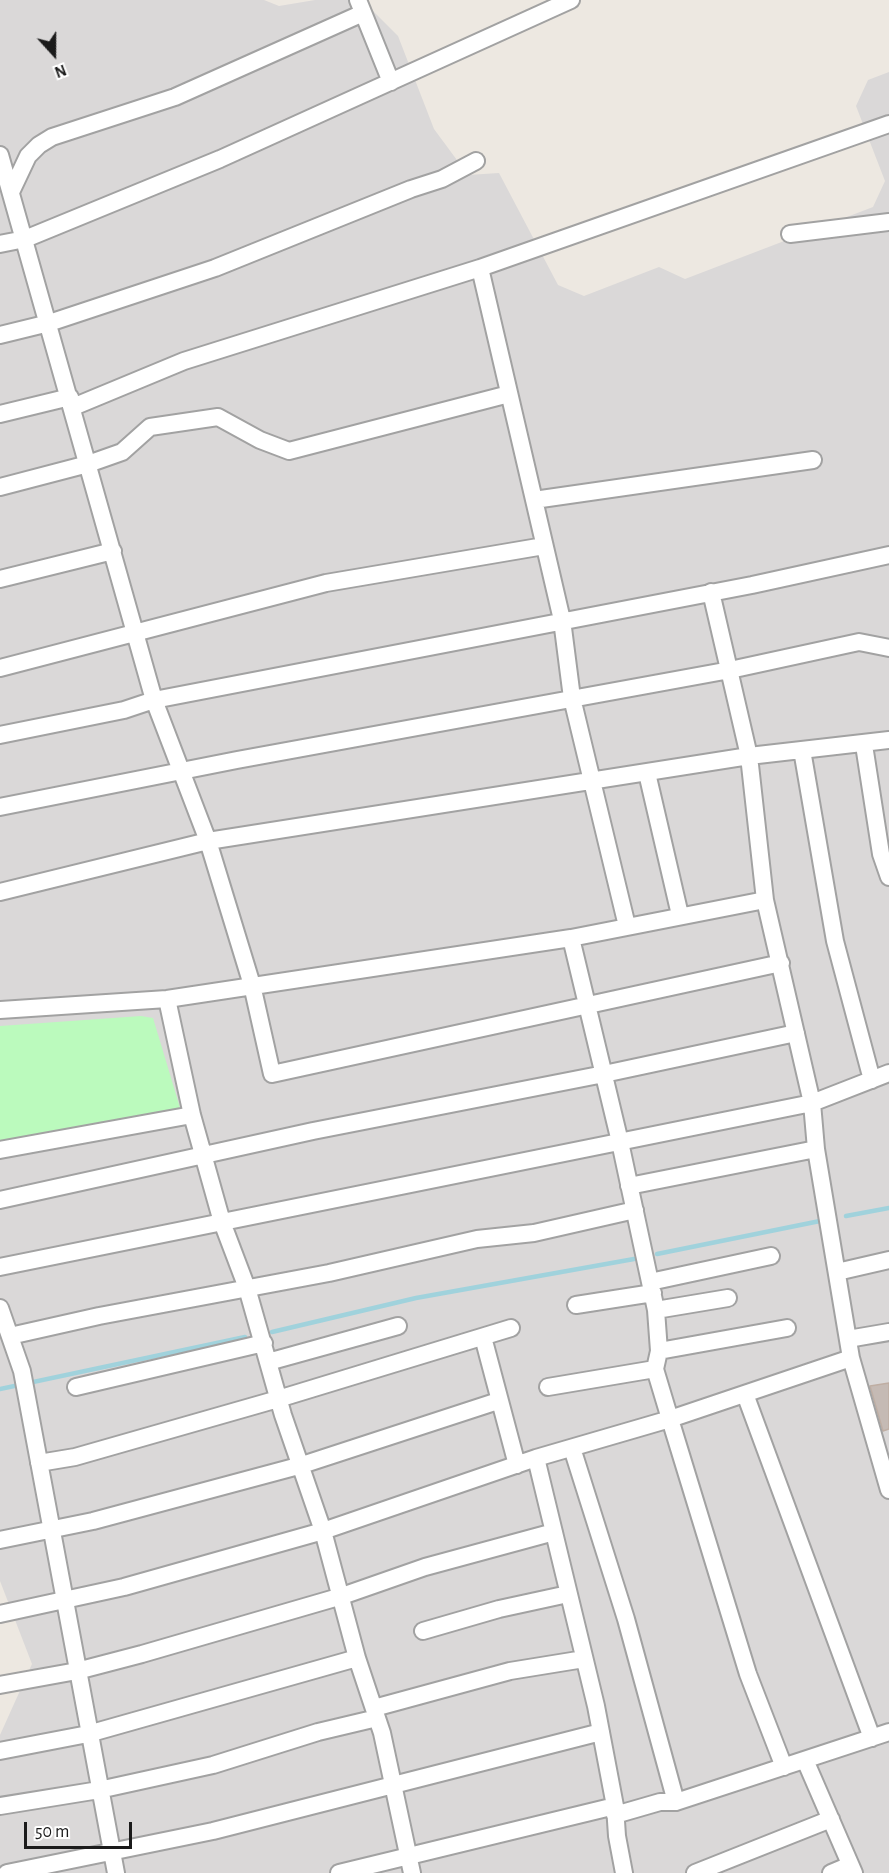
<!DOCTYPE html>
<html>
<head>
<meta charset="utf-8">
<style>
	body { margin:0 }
	#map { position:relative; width:889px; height:1873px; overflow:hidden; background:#ede8e1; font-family:"Alegreya Sans",sans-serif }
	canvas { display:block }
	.north { position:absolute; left:24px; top:24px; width:60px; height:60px; -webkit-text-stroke:4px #fff; paint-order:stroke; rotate:159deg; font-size:16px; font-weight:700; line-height:24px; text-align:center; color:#1b1b1b }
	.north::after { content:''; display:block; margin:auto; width:21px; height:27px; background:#1b1b1b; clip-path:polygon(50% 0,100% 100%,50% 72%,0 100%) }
	.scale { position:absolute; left:24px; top:1822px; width:108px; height:27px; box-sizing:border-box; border:3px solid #1b1b1b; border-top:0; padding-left:8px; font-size:18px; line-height:21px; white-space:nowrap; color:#1b1b1b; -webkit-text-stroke:4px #fff; paint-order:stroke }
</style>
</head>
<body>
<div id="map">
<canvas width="889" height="1873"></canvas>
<div class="north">N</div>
<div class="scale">50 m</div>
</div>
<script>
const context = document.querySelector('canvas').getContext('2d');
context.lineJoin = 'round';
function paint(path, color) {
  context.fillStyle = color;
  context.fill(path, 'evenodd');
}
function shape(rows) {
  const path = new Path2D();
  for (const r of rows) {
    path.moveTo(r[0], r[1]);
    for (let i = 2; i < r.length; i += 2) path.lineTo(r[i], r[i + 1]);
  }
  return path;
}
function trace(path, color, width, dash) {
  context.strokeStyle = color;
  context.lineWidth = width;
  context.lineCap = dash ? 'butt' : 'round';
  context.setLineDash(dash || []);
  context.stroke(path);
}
paint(shape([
	[0,0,264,0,279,6,315,0,362,0,398,36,434,129,468,175,499,173,558,285,584,296,659,267,685,279,873,207,885,181,856,106,868,80,889,72,889,1873,0,1873,0,1735,32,1664,0,1581]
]), '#dad8d8');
paint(shape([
	[141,1016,153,1018,181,1111,0,1145,0,1026]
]), '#bbfabd');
trace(shape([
	[846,1216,889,1208],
	[657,1254,820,1221],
	[272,1332,416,1298,634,1259],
	[0,1389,245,1337]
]), '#a0d2dc', 4.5);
const building = shape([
	[889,1383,889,1429,883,1431,870,1386,889,1383]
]);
paint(building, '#c5bab4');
trace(building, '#bfaea3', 1.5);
const minor = shape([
	[358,0,391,82],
	[0,155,154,700,208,841,252,985,272,1074,781,963],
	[11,192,28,156,39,145,52,137,175,97,363,13],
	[790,234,889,222],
	[0,244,25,239,220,159,571,0],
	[480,268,562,620,572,698,627,926],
	[0,335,49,323,215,268,411,189,442,179,476,161],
	[73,407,184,361,480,268,889,124],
	[0,414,70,397],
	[0,487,88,464,122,452,150,427,218,417,260,440,289,451,509,394],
	[534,500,813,460],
	[0,579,113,551],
	[711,592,749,756,765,900,812,1103,816,1149,851,1358,889,1490],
	[0,668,326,583,544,546],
	[0,735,124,710,154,700,752,585,889,555],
	[864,745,881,854,889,877],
	[802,750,835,941,872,1080],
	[647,773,680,915],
	[0,807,237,760,730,670,859,642,889,648],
	[0,892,208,841,749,756,889,740],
	[571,938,620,1142,656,1310,659,1351,655,1369,670,1419,851,1358],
	[167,999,192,1115,222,1222,247,1288,283,1415,323,1531,357,1658,382,1733,412,1873],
	[0,1010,167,999,571,938,765,900],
	[0,1150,192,1115],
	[629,1186,816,1149],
	[0,1200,313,1131,604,1074,796,1033],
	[0,1267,812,1103,889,1073],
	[837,1272,889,1260],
	[650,1282,771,1256],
	[576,1305,653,1293],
	[0,1308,22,1371,116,1873],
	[656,1310,728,1298],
	[10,1336,99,1316,329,1273,477,1239,534,1233,635,1210],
	[483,1337,517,1465],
	[848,1339,889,1332],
	[659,1351,787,1328],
	[268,1362,398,1326],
	[76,1387,264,1343],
	[548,1387,655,1369],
	[745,1394,872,1738],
	[572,1448,626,1619,676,1802],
	[536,1458,596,1706,615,1806,617,1836,624,1873],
	[39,1463,75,1457,278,1399,511,1328],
	[0,1540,93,1521,302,1465,498,1401],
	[0,1614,124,1587,323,1531,536,1458,670,1419,748,1674,784,1767],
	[423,1631,499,1609,568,1594],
	[0,1685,77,1671,142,1654,342,1596,425,1567,554,1532],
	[374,1708,510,1671,584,1659],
	[0,1751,88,1734,357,1658],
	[805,1760,854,1873],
	[0,1806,99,1790,213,1765,318,1732,377,1718],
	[615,1815,660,1802,676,1802,889,1732],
	[7,1873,213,1831,601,1732],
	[339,1873,615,1806],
	[695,1873,831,1819],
	[831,1873,850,1865]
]);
trace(minor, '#a2a2a2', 20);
trace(minor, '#fff', 16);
</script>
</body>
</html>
